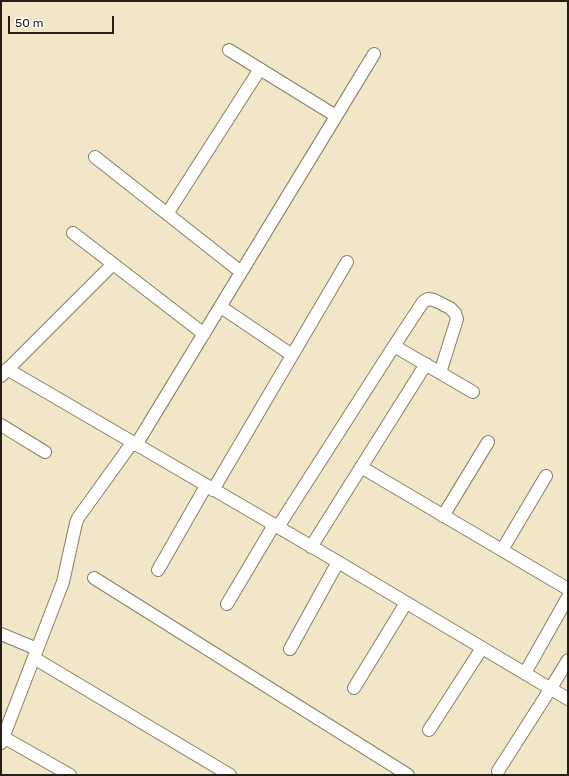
<!DOCTYPE html>
<html>
<head>
<meta charset="utf-8">
<style>
	body { margin:0 }
	#map { position:relative; width:569px; height:776px; overflow:hidden; background:#f2e6c8; font-family:Rubik,sans-serif }
	canvas { display:block }
	.frame { position:absolute; inset:0; border:2px solid #252015; pointer-events:none }
	.scale { position:absolute; left:8px; top:16px; width:106px; height:18px; box-sizing:border-box; border:2px solid #252015; border-top:0; padding-left:5px; font-size:12px; line-height:14px; white-space:nowrap; color:#252015; -webkit-text-stroke:3px #fff; paint-order:stroke }
</style>
</head>
<body>
<div id="map">
<canvas width="569" height="776"></canvas>
<div class="frame"></div>
<div class="scale">50 m</div>
</div>
<script>
const context = document.querySelector('canvas').getContext('2d');
context.lineJoin = 'round';
function shape(rows) {
  const path = new Path2D();
  for (const r of rows) {
    path.moveTo(r[0], r[1]);
    for (let i = 2; i < r.length; i += 2) path.lineTo(r[i], r[i + 1]);
  }
  return path;
}
function trace(path, color, width, dash) {
  context.strokeStyle = color;
  context.lineWidth = width;
  context.lineCap = dash ? 'butt' : 'round';
  context.setLineDash(dash || []);
  context.stroke(path);
}
const minor = shape([
	[229,50,336,116],
	[95,157,241,272],
	[167,214,260,69],
	[73,233,204,334],
	[221,307,292,355],
	[394,346,473,392],
	[7,369,338,562,568,699],
	[1,376,113,264],
	[1,425,45,452],
	[136,445,374,54],
	[361,467,568,589],
	[213,490,347,262],
	[443,516,488,442],
	[278,527,394,346,423,302,428,299,434,300,450,308,455,313,457,319,440,373],
	[311,547,426,364],
	[502,550,546,476],
	[158,570,206,486],
	[94,578,408,775],
	[227,604,274,525],
	[1,634,37,649],
	[290,649,338,562],
	[34,658,230,775],
	[525,673,568,597],
	[354,688,406,603],
	[429,730,482,648],
	[3,737,70,775],
	[1,743,63,582,76,523,78,518,132,443],
	[498,771,551,688,568,660]
]);
trace(minor, '#897e63', 14);
trace(minor, '#fff', 12);
</script>
</body>
</html>
